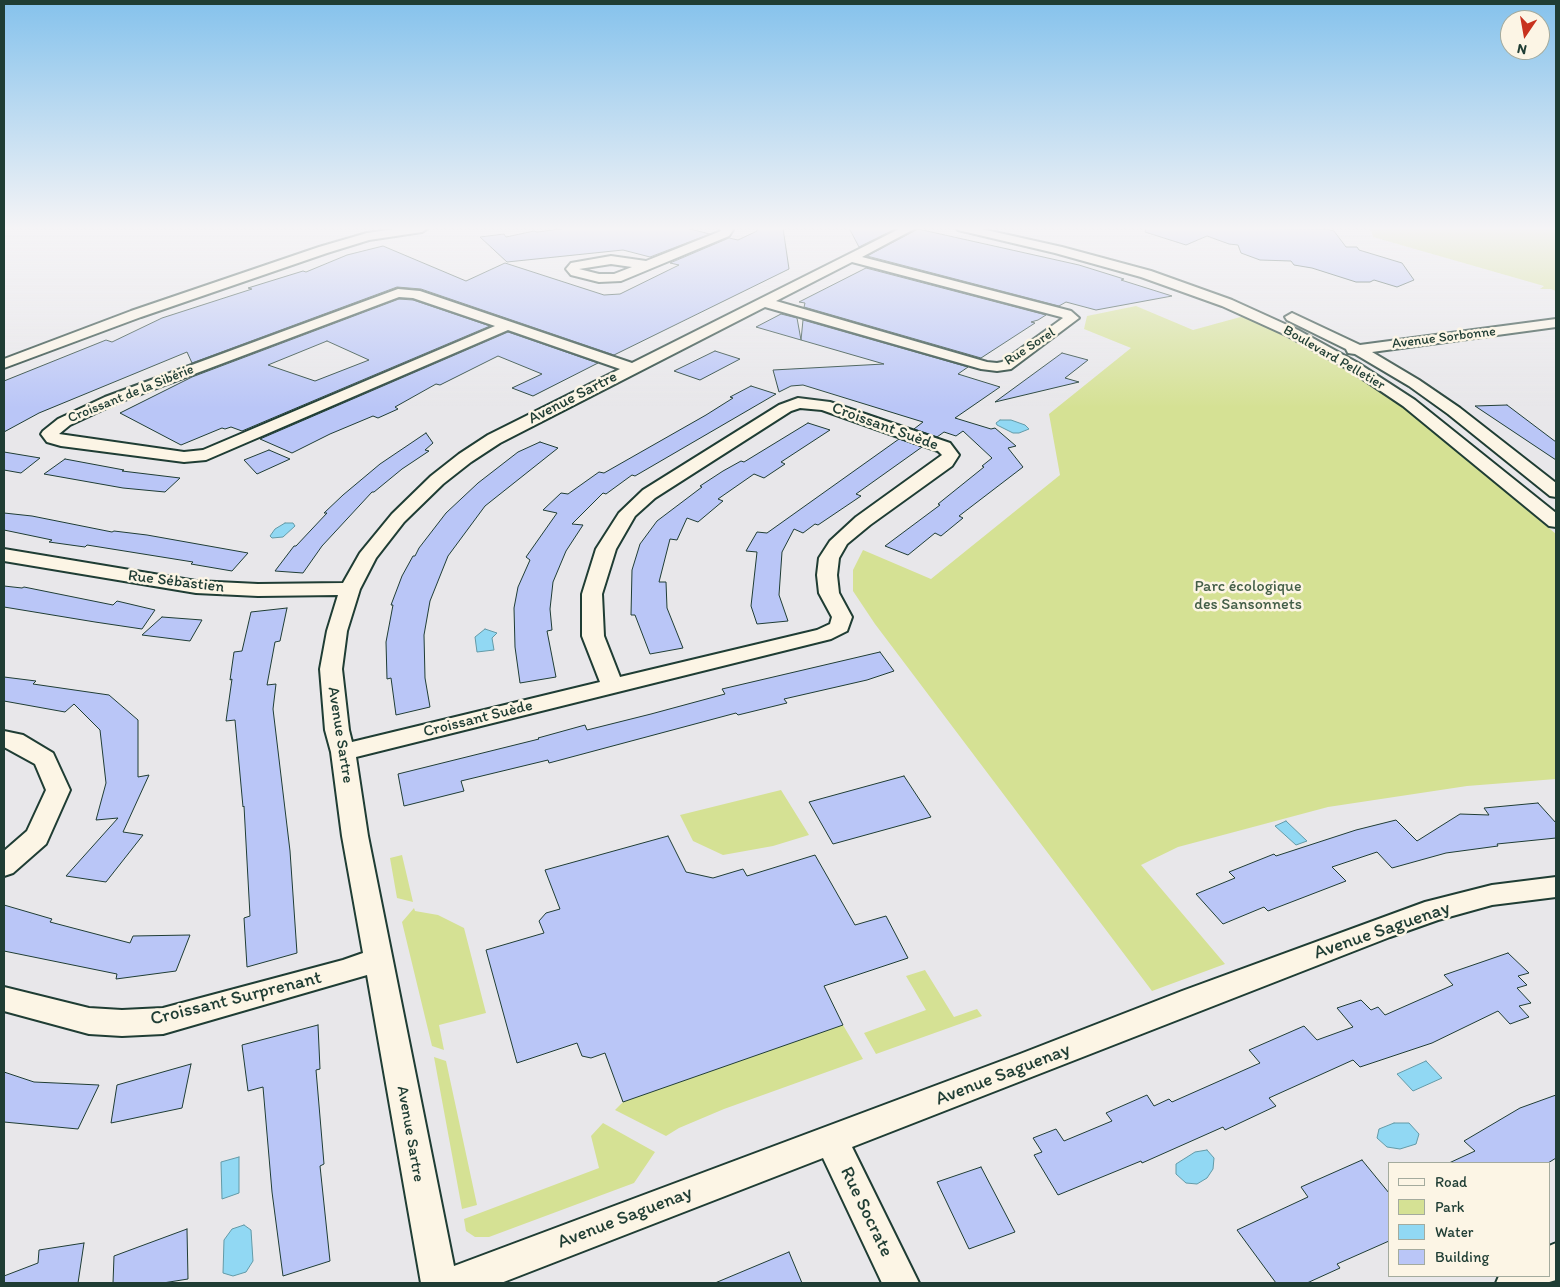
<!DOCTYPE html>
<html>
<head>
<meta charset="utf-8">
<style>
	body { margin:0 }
	#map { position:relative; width:1560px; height:1287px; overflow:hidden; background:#e8e7ea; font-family:Itim,sans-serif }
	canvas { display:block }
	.frame { position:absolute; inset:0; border:5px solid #1f3d34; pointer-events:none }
	.legend { position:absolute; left:1388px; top:1162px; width:162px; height:115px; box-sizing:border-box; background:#fcf5e5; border:1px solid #a4ab9e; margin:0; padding:6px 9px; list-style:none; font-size:15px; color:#1f3d34 }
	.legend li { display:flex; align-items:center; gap:10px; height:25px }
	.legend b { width:25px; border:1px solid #a4ab9e }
	.north { position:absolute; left:1500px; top:10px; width:50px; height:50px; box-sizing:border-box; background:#fcf5e5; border:1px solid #a4ab9e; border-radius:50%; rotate:192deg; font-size:14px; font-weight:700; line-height:20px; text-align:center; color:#1f3d34 }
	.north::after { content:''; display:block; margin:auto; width:18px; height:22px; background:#c8321e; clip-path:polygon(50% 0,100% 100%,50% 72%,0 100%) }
</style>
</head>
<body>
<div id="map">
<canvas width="1560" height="1287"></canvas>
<div class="frame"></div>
<ul class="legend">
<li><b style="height:6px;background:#fcf5e5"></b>Road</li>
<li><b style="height:14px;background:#d5e194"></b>Park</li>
<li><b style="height:14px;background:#91d8f3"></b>Water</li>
<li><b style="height:14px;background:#bac6f7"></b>Building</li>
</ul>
<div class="north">N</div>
</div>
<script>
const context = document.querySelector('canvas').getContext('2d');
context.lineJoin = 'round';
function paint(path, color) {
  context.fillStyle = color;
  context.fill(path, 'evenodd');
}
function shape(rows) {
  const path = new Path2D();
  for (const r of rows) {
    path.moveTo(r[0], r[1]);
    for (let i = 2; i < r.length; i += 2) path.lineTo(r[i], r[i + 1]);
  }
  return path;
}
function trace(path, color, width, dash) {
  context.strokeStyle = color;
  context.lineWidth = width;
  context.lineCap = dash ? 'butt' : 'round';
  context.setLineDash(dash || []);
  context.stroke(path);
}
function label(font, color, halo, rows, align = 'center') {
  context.font = font + ' Itim,sans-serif';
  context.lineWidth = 5;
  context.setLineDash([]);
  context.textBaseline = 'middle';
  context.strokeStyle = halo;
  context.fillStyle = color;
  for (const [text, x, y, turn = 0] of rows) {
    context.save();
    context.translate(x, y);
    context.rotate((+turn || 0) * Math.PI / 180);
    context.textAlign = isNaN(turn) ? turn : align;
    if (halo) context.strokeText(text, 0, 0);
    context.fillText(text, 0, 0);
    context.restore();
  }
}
paint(shape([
	[1370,228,1556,228,1556,291,1551,289,1540,289,1544,286,1373,237],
	[1136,306,1193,330,1244,316,1314,351,1366,382,1412,414,1556,534,1556,779,1467,786,1328,807,1178,847,1141,865,1225,964,1152,991,875,624,853,591,853,570,863,550,931,579,1060,475,1049,414,1131,348,1084,329,1087,316],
	[781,790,809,835,773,846,723,855,693,841,680,815],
	[402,855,413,902,397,898,390,858],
	[414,908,415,911,438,915,464,928,486,1013,439,1025,444,1050,432,1046,402,922],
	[925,970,954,1017,977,1009,982,1016,876,1054,864,1033,926,1010,906,976],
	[843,1025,863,1059,724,1109,679,1128,666,1136,615,1110,623,1102],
	[434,1057,446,1061,477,1205,462,1209],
	[603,1123,655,1152,634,1183,489,1237,475,1237,466,1231,464,1219,599,1168,591,1136]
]), '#d5e194');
const water = shape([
	[1000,420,1011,420,1025,425,1029,429,1019,433,1013,433,997,425,996,423,1000,420],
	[285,523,293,523,295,526,283,537,272,538,270,536,275,529,285,523],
	[485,629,497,633,492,638,494,650,477,652,475,637,485,629],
	[1286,821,1307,841,1296,845,1275,826,1286,821],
	[1426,1061,1442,1078,1413,1091,1397,1074,1426,1061],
	[1394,1123,1409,1123,1419,1134,1416,1144,1400,1149,1387,1147,1377,1138,1379,1129,1394,1123],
	[1207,1150,1214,1158,1213,1169,1207,1178,1197,1184,1186,1183,1176,1174,1176,1164,1195,1152,1207,1150],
	[239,1157,239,1193,222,1199,221,1162,239,1157],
	[244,1225,251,1230,253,1261,246,1272,233,1276,223,1273,224,1240,232,1229,244,1225]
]);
paint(water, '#91d8f3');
trace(water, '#639aa7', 1);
const building = shape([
	[568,228,686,228,710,234,650,257,623,250,507,262,480,237,504,234,506,237,534,231,537,232,568,228],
	[757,228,783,228,789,269,614,355,421,289,397,287,192,363,187,352,39,413,4,432,4,381,106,340,112,342,162,318,252,289,248,288,303,271,306,272,347,255,383,246,466,281,505,263,604,295,620,294,679,265,670,263,729,238,738,240,757,231,757,228],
	[849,228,897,228,859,247,849,228],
	[1146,228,1327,229,1334,231,1346,247,1357,247,1359,250,1402,263,1414,280,1397,287,1374,280,1370,282,1356,282,1312,268,1294,265,1291,261,1260,260,1241,253,1238,245,1229,244,1207,236,1186,245,1145,232,1146,228],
	[918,229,1079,265,1124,279,1121,280,1172,296,1096,310,1066,302,1059,306,867,256,918,229],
	[866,268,1046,315,1038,320,1031,322,1035,323,981,358,804,307,805,303,799,302,866,268],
	[399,299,413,300,490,326,242,431,231,427,225,429,222,428,181,445,120,413,192,377,399,299],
	[327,341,369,360,315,381,268,365,327,341],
	[781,314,797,318,801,340,756,327,781,314],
	[803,320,968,367,958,374,1000,387,955,418,991,429,995,428,1016,446,1008,448,1023,467,959,516,963,518,941,536,935,533,908,555,885,546,940,505,938,504,984,467,982,466,992,458,963,431,956,436,944,432,937,437,914,429,923,422,803,385,791,386,779,392,773,370,884,364,801,340,803,320],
	[508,332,598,363,533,396,512,388,542,374,498,356,440,385,436,384,395,407,398,409,378,418,373,416,330,434,292,453,260,439,508,332],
	[715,351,740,359,700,380,674,371,715,351],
	[1062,353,1088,360,1065,378,1079,382,995,402,1062,353],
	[751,386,776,394,635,476,632,475,606,494,603,493,572,524,583,525,566,551,553,582,550,609,552,630,547,631,556,677,520,683,515,647,514,608,518,587,530,560,526,557,557,513,543,510,561,493,568,494,599,472,604,473,706,415,733,398,730,397,751,386],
	[1507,405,1556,442,1556,460,1475,406,1507,405],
	[808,423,830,430,781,462,785,464,764,478,754,474,718,499,723,501,698,522,687,518,677,540,670,539,659,582,666,582,667,608,683,648,650,654,635,615,631,615,632,570,640,544,657,521,702,487,700,486,723,471,741,461,744,462,808,423],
	[426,433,433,443,425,450,429,451,402,469,374,492,372,492,322,546,303,573,275,571,294,546,296,546,327,513,324,513,343,495,380,464,426,433],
	[899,439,922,447,856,494,861,496,818,525,815,524,803,533,794,529,782,552,779,595,788,621,757,624,751,606,757,552,746,551,757,532,767,533,899,439],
	[540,442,558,448,485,506,448,556,430,601,424,635,425,678,430,707,396,715,391,678,387,679,386,642,393,605,391,605,402,576,413,556,415,556,419,548,446,513,478,483,518,452,540,442],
	[269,450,290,459,257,474,244,460,269,450],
	[4,452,40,458,21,473,4,470,4,452],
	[65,459,124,470,122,471,180,478,165,492,123,488,44,474,65,459],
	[4,513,32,516,112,532,114,531,147,535,248,553,232,571,191,564,193,562,87,545,85,547,49,542,52,540,4,530,4,513],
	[4,586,22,588,24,587,113,605,117,601,155,610,142,629,95,622,4,607,4,586],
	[287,608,280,641,275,642,267,685,276,684,273,709,290,851,297,953,247,967,244,918,250,916,244,806,243,807,235,720,226,721,232,679,230,680,234,652,242,651,251,612,287,608],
	[162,617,202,620,190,641,142,635,162,617],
	[880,652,894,671,867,680,784,699,787,703,738,715,736,713,549,763,548,760,461,781,464,791,404,806,398,774,539,739,538,738,585,725,587,730,651,714,725,694,722,689,880,652],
	[4,677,36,681,33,684,109,695,138,720,138,777,149,775,123,832,143,835,106,882,66,876,118,818,96,820,106,783,100,730,74,704,65,712,4,701,4,677],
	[904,776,931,817,833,844,809,802,904,776],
	[1538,803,1556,823,1556,838,1497,844,1498,846,1446,853,1392,868,1377,852,1332,867,1346,881,1268,911,1264,907,1223,924,1196,894,1235,878,1229,872,1274,854,1276,856,1356,830,1396,820,1417,841,1460,814,1489,815,1484,808,1538,803],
	[668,836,686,872,713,878,743,869,747,876,815,855,855,925,886,916,908,958,824,986,843,1025,623,1102,605,1053,591,1058,582,1056,577,1043,517,1063,486,950,544,933,539,921,546,913,560,909,545,870,668,836],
	[4,905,52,919,50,922,130,943,133,936,190,935,176,971,116,979,117,974,4,951,4,905],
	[1508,953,1529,973,1518,976,1527,985,1517,988,1531,1003,1519,1006,1529,1017,1510,1024,1498,1011,1432,1043,1360,1067,1353,1060,1269,1098,1276,1106,1225,1130,1223,1127,1142,1163,1141,1161,1058,1195,1034,1155,1042,1152,1033,1138,1056,1129,1064,1141,1112,1121,1106,1113,1147,1095,1154,1106,1169,1099,1172,1102,1260,1063,1249,1050,1304,1026,1317,1040,1353,1027,1337,1008,1361,1000,1371,1010,1378,1007,1385,1015,1453,985,1444,975,1508,953],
	[318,1025,320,1069,316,1070,324,1164,320,1166,330,1261,283,1276,272,1192,263,1087,248,1091,242,1045,318,1025],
	[191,1064,182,1108,111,1123,117,1085,191,1064],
	[4,1072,34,1082,99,1085,78,1129,4,1122,4,1072],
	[1556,1095,1556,1158,1548,1163,1449,1163,1475,1151,1464,1141,1520,1108,1556,1095],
	[1362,1160,1389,1193,1389,1241,1337,1264,1340,1268,1307,1283,1276,1283,1237,1230,1308,1197,1301,1187,1362,1160],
	[981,1167,1015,1232,969,1249,937,1182,981,1167],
	[187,1229,188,1279,163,1283,113,1283,114,1256,187,1229],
	[84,1243,78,1283,4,1283,4,1276,38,1263,39,1250,84,1243],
	[789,1252,802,1283,715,1283,789,1252]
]);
paint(building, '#bac6f7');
trace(building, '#1f3d34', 1);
const minor = shape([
	[402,228,428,228,422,232,369,240,327,253,141,317,4,368,4,359,131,311,319,247,367,233,402,228],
	[719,228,731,228,733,230,729,236,621,281,599,282,571,275,566,269,571,263,611,256,646,261,721,231,719,228],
	[611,264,632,267,614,274,599,274,579,269,611,264],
	[901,228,916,228,862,257,1071,311,1079,318,1011,369,997,371,981,369,765,307,500,443,471,462,443,484,404,522,376,558,360,589,347,631,342,669,349,730,352,742,600,682,582,636,582,594,596,549,619,513,643,490,779,405,798,398,830,402,950,443,959,455,952,466,870,525,847,544,839,558,837,575,839,593,852,617,847,631,831,639,356,757,368,836,454,1266,1020,1054,1182,991,1425,902,1492,885,1556,877,1556,897,1492,905,1438,920,1390,937,852,1147,919,1283,882,1283,823,1158,501,1283,421,1283,367,975,163,1034,122,1036,89,1034,4,1011,4,987,89,1008,122,1010,163,1008,343,960,363,953,342,836,331,752,325,730,320,669,327,631,338,595,258,596,196,593,4,561,4,549,196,581,258,584,343,583,360,553,392,514,431,476,459,454,488,435,620,369,508,330,206,460,184,462,61,446,47,442,41,434,43,431,58,419,105,397,398,289,420,291,632,363,901,228],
	[852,262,1061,317,1063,318,1002,362,997,363,987,362,776,301,852,262],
	[399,297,413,298,495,326,203,450,184,452,59,434,70,425,117,403,399,297],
	[800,408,822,410,938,451,942,455,856,517,830,541,819,558,817,575,819,593,832,617,830,624,817,630,620,677,604,636,602,594,616,549,635,516,655,498,791,411,800,408],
	[956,228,977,228,1062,247,1151,271,1232,300,1298,330,1358,363,1415,400,1556,513,1556,527,1549,526,1403,406,1348,369,1288,336,1222,306,1141,277,1055,253,958,230,956,228],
	[1292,313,1360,345,1556,319,1556,327,1372,352,1419,380,1460,408,1556,483,1556,497,1550,496,1448,414,1409,386,1355,354,1348,353,1346,349,1287,320,1285,317,1292,313],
	[4,731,23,735,53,753,70,790,46,844,13,873,4,876,4,851,27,831,46,790,35,764,4,747,4,731],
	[1556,1243,1556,1280,1546,1283,1496,1283,1499,1276,1549,1276,1549,1246,1556,1243]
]);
trace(minor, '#1f3d34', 4);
paint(minor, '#fcf5e5');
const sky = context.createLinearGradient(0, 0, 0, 408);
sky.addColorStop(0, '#85c2ec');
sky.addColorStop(0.56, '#f5f4f6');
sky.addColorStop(1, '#f5f4f600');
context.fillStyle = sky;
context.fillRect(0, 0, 1560, 408);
label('14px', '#1f3d34', '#fcf5e5', [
	["Avenue Sorbonne",1444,338,-7],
	["Rue Sorel",1030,347,-33],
	["Boulevard Pelletier",1334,358,30],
	["Croissant de la Sibérie",131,394,-22]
]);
label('16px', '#1f3d34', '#fcf5e5', [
	["Avenue Sartre",573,398,-27],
	["Croissant Suède",885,427,20],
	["Rue Sébastien",176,582,7],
	["Croissant Suède",478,719,-14],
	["Avenue Sartre",340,735,81],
	["Avenue Sartre",410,1134,80]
]);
label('16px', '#435e47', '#fcf5e5', [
	["Parc écologique",1248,587],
	["des Sansonnets",1248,605]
]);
label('19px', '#1f3d34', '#fcf5e5', [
	["Avenue Saguenay",1382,931,-19],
	["Croissant Surprenant",236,999,-14],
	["Avenue Saguenay",1003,1075,-21],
	["Rue Socrate",866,1212,64],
	["Avenue Saguenay",625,1218,-21]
]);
</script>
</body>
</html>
